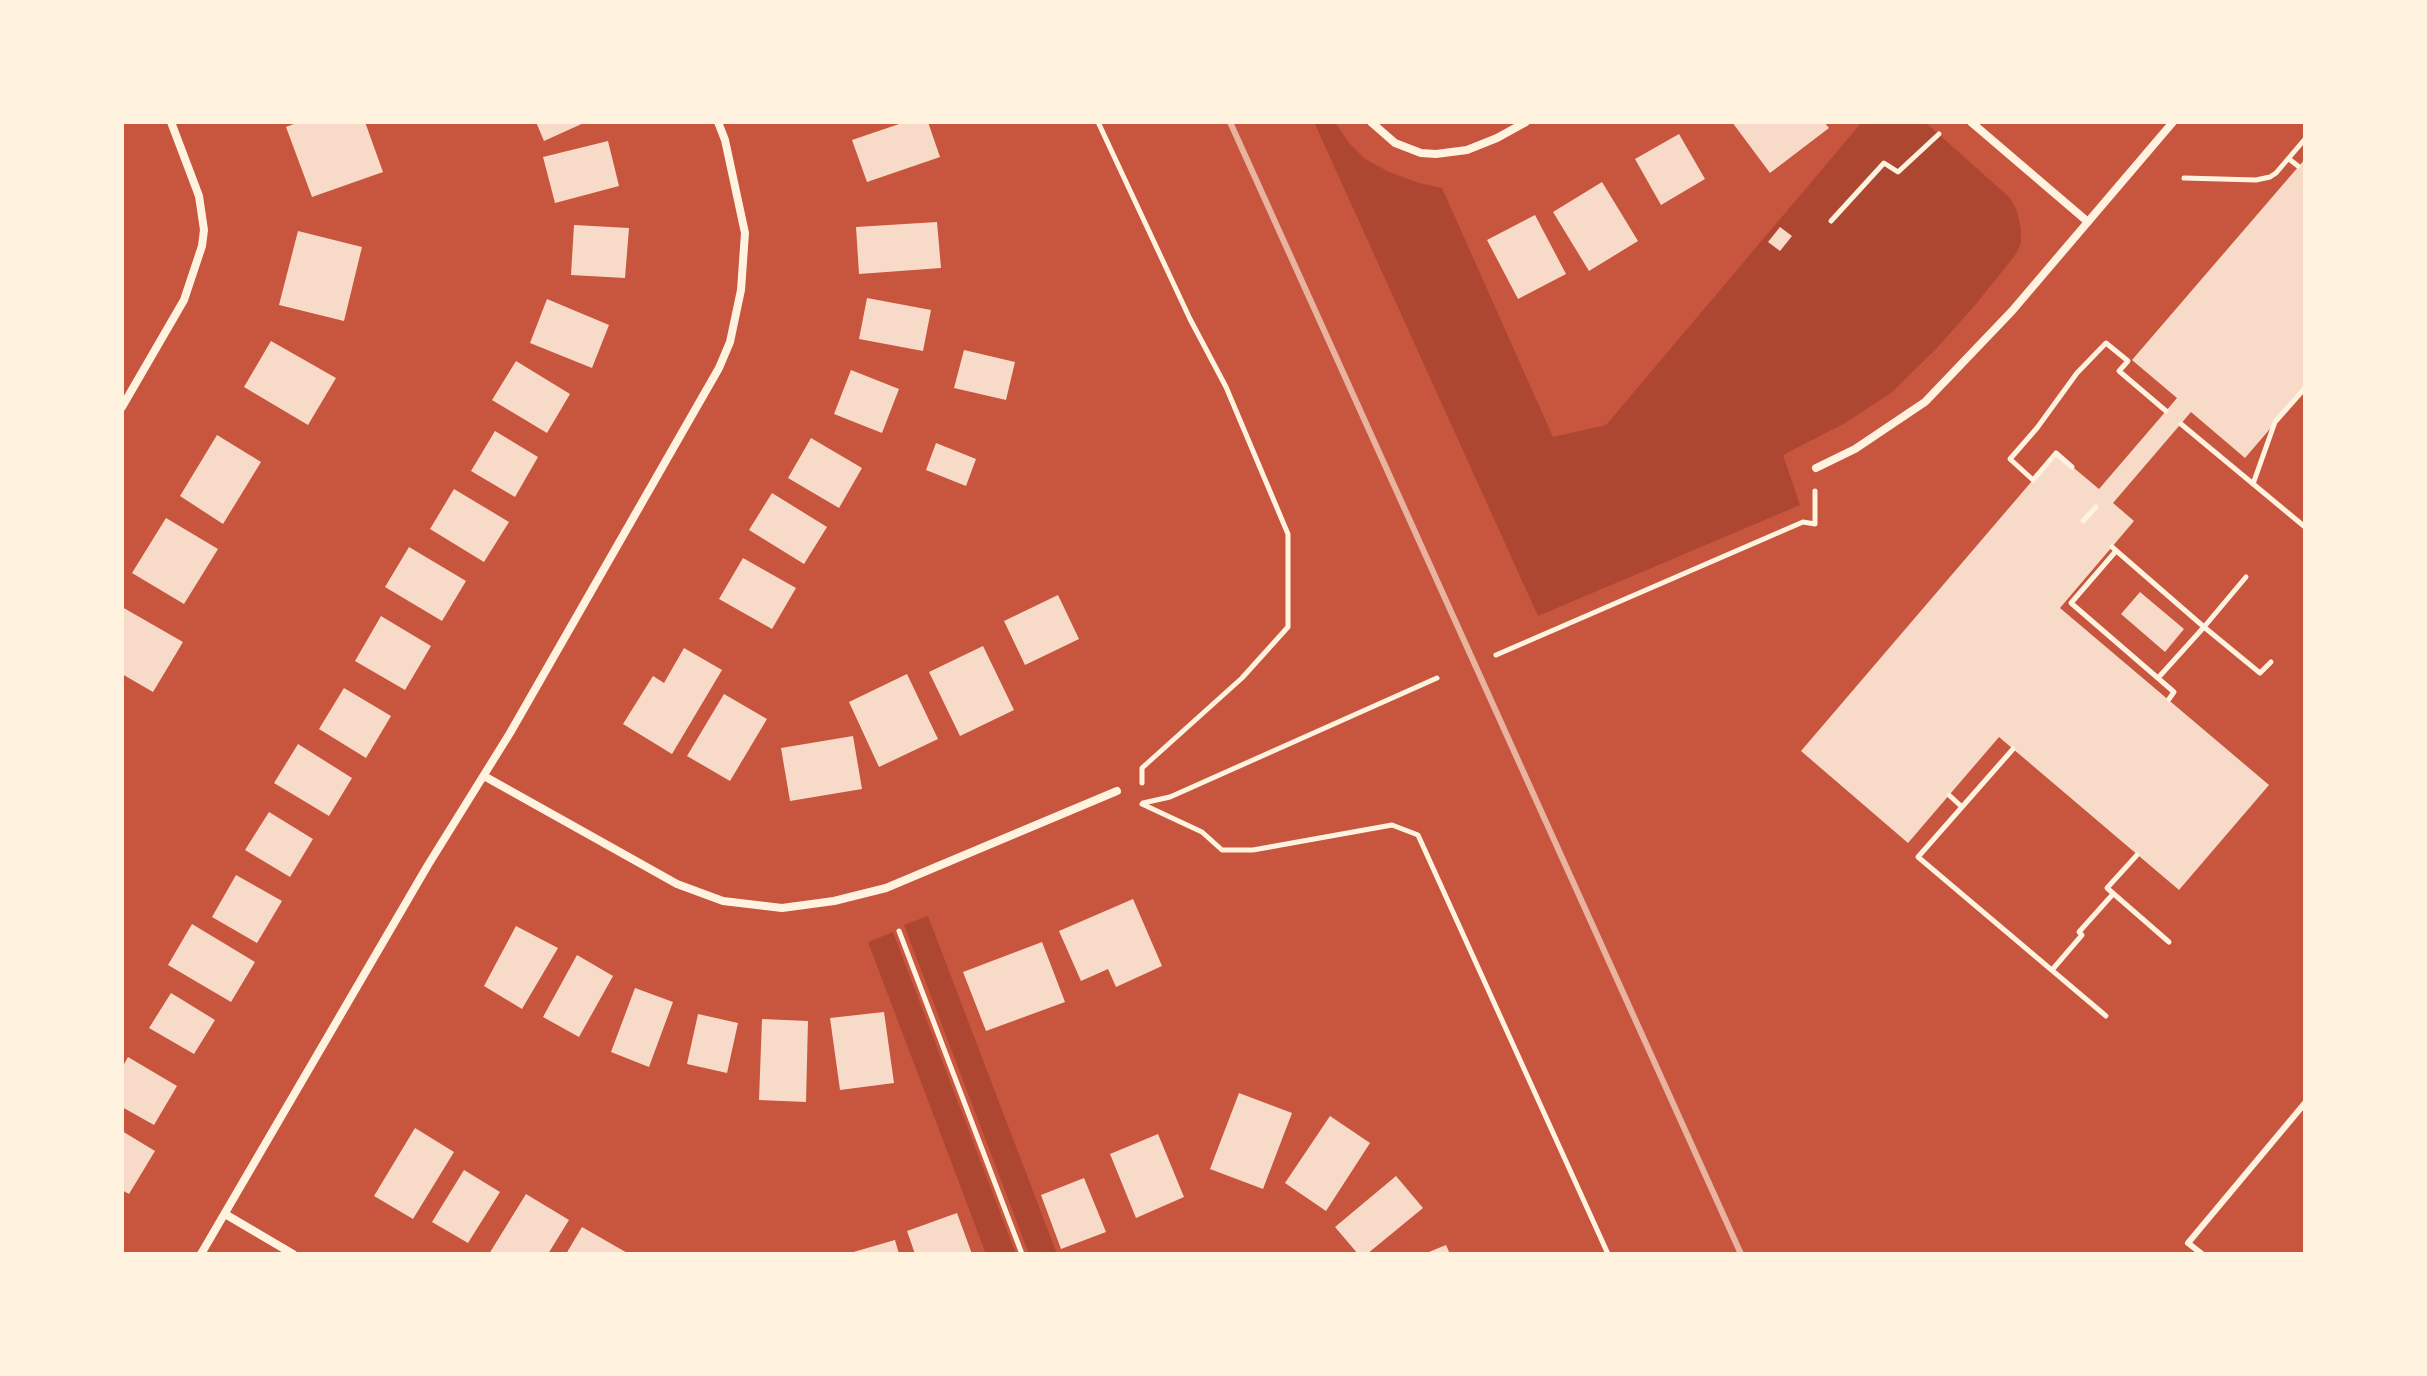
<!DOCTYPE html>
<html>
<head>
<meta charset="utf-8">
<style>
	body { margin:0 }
	#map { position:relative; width:2427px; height:1376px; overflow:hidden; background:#c8553d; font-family:Jost,sans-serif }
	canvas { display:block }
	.frame { position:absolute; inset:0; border:124px solid #fff3e0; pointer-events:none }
</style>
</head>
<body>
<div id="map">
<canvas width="2427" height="1376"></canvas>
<div class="frame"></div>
</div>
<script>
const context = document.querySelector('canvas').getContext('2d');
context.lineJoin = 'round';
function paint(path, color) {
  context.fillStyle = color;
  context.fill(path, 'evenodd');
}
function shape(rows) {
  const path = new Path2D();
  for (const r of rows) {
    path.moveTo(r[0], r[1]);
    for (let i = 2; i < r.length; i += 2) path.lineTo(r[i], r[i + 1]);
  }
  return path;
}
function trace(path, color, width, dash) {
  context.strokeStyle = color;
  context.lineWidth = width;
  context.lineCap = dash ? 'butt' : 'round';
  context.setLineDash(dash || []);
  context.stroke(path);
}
paint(shape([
	[1314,122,1335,122,1349,143,1365,159,1389,172,1419,183,1442,188,1553,437,1606,425,1862,122,1925,122,2010,198,2017,211,2021,229,2021,243,2016,254,1976,304,1936,349,1891,393,1845,423,1783,455,1800,505,1538,616],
	[928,916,1057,1254,1029,1254,904,925],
	[893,932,1016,1254,986,1254,868,942]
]), '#ae4732');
paint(shape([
	[299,122,365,122,383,172,312,197,286,127],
	[536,122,586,122,544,141],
	[905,122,928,122,940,157,867,182,852,140],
	[1732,122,1824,122,1829,128,1770,173],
	[1679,134,1705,179,1661,205,1635,159],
	[608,141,619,186,555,203,543,157],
	[2305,159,2305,388,2245,458,2191,412,2113,503,2134,521,2060,608,2269,785,2179,890,1999,737,1908,843,1801,751,2056,453,2099,489,2166,411,2177,398,2132,360],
	[1602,182,1638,241,1589,271,1553,212],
	[1535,215,1566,274,1518,299,1487,240],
	[937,222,941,268,859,274,856,227],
	[574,225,629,228,625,278,571,275],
	[1780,227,1792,236,1780,251,1768,242],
	[298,231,362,247,344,321,279,305],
	[867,298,931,310,923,351,859,339],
	[547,299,609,325,592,368,530,343],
	[271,341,336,378,308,425,244,387],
	[964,350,1015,362,1006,400,954,388],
	[516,361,570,394,547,433,492,400],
	[851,370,899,389,882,433,834,414],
	[495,431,538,457,515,497,471,471],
	[217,435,261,462,223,524,180,496],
	[811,438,862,468,839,508,788,478],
	[936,443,976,459,966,486,926,470],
	[454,489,509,522,484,562,430,529],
	[772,493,827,527,804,564,749,530],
	[166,518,218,549,184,604,132,573],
	[409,547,466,581,442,621,385,587],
	[743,558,796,588,772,629,719,599],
	[2140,592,2184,629,2165,652,2121,614],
	[1058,595,1079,639,1025,665,1004,621],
	[122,607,183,642,153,692,122,674],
	[381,616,431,646,405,690,355,661],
	[983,646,1014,710,960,736,929,672],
	[684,648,722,670,672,754,623,724,653,676,664,683],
	[907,674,938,739,879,767,849,702],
	[344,688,391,716,366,758,319,729],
	[724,694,767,719,730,781,687,756],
	[853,736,862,789,790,801,781,748],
	[298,744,352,778,329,816,274,783],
	[269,812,313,839,290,877,245,850],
	[236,875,282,901,257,943,212,917],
	[1133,899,1162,966,1116,987,1108,969,1081,981,1059,931],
	[192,924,255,962,231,1002,168,965],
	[516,926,558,948,522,1009,484,986],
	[1042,942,1065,1002,986,1031,963,972],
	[577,955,613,976,579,1037,543,1017],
	[635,988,673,1002,649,1067,611,1052],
	[171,993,215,1020,194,1054,149,1028],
	[884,1012,894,1083,840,1090,830,1018],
	[698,1014,738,1023,727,1073,687,1064],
	[762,1019,808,1021,806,1102,759,1100],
	[128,1057,177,1086,154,1125,122,1107,122,1068],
	[1239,1093,1292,1113,1263,1189,1210,1169],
	[1330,1116,1370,1143,1326,1211,1285,1183],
	[415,1128,454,1152,413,1219,374,1196],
	[122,1131,155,1151,129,1194,122,1190],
	[1158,1134,1184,1197,1136,1218,1110,1154],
	[464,1170,500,1192,468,1243,432,1222],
	[1396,1176,1423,1208,1367,1254,1358,1254,1335,1227],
	[1084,1178,1106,1232,1061,1249,1041,1195],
	[526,1194,569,1220,548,1254,489,1254],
	[957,1213,972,1254,915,1254,907,1231],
	[582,1227,629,1254,566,1254],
	[895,1240,899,1254,850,1254,850,1253],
	[1446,1245,1450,1254,1424,1254]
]), '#f7dbc8');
trace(shape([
	[1098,122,1190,319,1226,387,1288,534,1288,627,1242,678,1142,768,1142,783],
	[2289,159,2298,166],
	[2184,178,2256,180,2270,177,2276,173,2305,139],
	[1831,221,1884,163,1898,172,1939,134],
	[2181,424,2305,527],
	[2072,467,2056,453,2033,480,2010,459,2037,428,2077,373,2106,343,2128,361,2119,371,2166,411],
	[2253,484,2275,422,2305,388],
	[2083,521,2096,507],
	[2112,547,2204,627,2246,577],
	[2116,551,2071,603,2174,692,2169,699],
	[1496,655,1803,522,1815,524,1815,491],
	[2158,678,2204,627,2260,673,2271,662],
	[2013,749,1918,857,2106,1016],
	[1949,795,1962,807],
	[1143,803,1170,797,1437,678],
	[1142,804,1202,832,1222,850,1253,850,1392,825,1418,835,1608,1254],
	[2137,855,2107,888,2169,942],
	[899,931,1022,1254],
	[2052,970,2082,935,2079,932,2113,894]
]), '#fff3e0', 5);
trace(shape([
	[2202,1254,2188,1243,2305,1103]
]), '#fff3e0', 6);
trace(shape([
	[1371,122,1395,143,1421,153,1436,154,1467,150,1497,138,1526,122],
	[1971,122,2088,222],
	[122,407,184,300,202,246,204,230,199,196,171,122],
	[1816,468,1855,449,1925,402,2012,311,2173,122],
	[484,776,677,884,723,901,782,908,834,901,886,888,1117,791],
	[225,1214,293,1254],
	[201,1254,428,865,510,733,719,368,730,342,741,290,745,233,725,140,718,122]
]), '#fff3e0', 8);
trace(shape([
	[1230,122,1741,1254]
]), '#e9b49f', 6);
</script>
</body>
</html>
